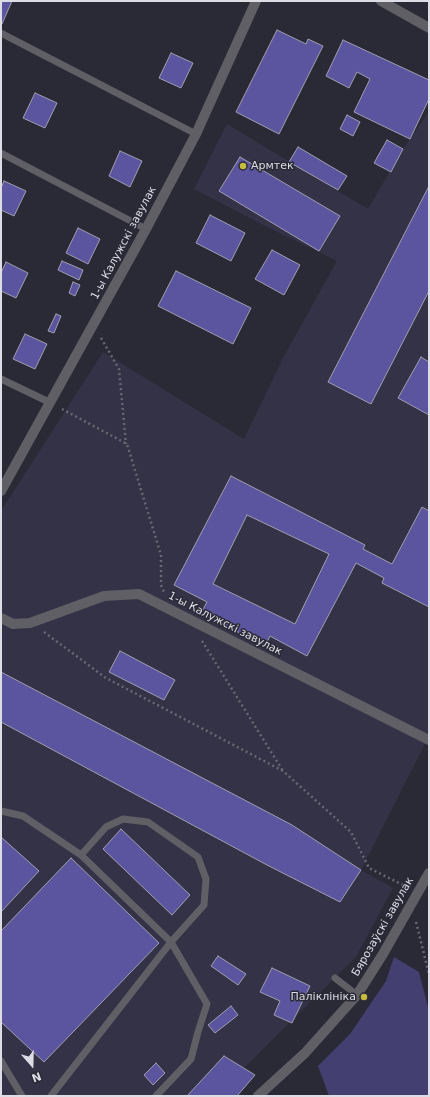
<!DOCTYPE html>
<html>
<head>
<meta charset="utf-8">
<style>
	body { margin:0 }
	#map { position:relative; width:430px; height:1097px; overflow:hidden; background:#2a2a37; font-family:"DejaVu Sans",sans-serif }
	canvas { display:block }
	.frame { position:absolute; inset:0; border:2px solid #dddde6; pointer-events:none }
	.north { position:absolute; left:12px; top:1045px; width:40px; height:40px; -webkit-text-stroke:3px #2a2a37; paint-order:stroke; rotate:160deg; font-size:11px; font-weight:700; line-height:16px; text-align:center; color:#dddde6 }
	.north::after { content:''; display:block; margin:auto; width:14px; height:18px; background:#dddde6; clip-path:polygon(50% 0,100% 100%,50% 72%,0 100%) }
</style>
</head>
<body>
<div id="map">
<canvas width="430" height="1097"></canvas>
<div class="frame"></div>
<div class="north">N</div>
</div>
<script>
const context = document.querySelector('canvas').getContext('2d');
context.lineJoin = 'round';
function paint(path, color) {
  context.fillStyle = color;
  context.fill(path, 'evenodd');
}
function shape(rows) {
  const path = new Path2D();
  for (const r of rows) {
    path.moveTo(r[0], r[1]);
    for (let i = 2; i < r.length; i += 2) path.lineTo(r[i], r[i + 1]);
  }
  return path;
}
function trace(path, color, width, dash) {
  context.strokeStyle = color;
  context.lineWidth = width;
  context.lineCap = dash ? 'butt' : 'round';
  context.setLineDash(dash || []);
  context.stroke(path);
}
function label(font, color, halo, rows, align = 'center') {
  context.font = font + ' "DejaVu Sans",sans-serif';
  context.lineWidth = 3;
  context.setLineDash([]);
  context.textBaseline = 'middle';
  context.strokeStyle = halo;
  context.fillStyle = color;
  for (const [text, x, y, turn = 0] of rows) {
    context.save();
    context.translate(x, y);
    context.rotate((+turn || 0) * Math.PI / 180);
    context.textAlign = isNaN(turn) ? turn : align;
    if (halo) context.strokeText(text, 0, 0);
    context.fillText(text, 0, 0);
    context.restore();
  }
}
paint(shape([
	[429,111,429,736,361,870,393,888,356,957,244,1068,255,1075,237,1096,1,1096,1,511,103,352,244,439,283,358,337,261,267,227,194,189,227,124,368,209,403,149]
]), '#333246');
paint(shape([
	[394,957,419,972,429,1011,429,1096,329,1096,318,1066,350,1034,386,981]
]), '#433f71');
const building = shape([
	[1,1,12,1,2,24,1,24,1,1],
	[277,30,306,44,308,39,323,46,279,134,236,112,277,30],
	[343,40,429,80,429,99,410,139,354,112,370,79,357,72,349,88,326,76,343,40],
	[171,53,193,63,181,88,159,78,171,53],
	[35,93,57,103,45,128,23,118,35,93],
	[347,115,360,122,353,136,340,129,347,115],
	[387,140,403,149,391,172,374,163,387,140],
	[298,147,347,176,338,190,289,162,298,147],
	[120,151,142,161,130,187,109,176,120,151],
	[240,157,340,216,319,251,219,191,240,157],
	[4,181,26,191,14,216,1,210,1,188,4,181],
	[429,186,429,291,371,404,328,382,429,186],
	[210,215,245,233,231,261,196,243,210,215],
	[78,228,100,239,88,264,66,253,78,228],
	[272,250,300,265,284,295,255,279,272,250],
	[62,261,83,270,79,280,58,270,62,261],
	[6,262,28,273,16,298,1,291,1,273,6,262],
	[176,271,251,308,233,344,158,306,176,271],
	[73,282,80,285,75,296,69,293,73,282],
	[56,314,61,316,54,333,48,331,56,314],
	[25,334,47,344,35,369,13,359,25,334],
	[421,357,429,362,429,415,398,398,421,357],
	[231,476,365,545,363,549,392,564,422,507,429,511,429,607,382,583,384,578,356,563,307,656,270,636,265,646,201,613,207,602,174,585,231,476],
	[247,515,329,554,295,624,213,584,247,515],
	[120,651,175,680,164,700,109,672,120,651],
	[1,672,292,825,361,870,340,902,267,865,1,722,1,672],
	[121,829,190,895,172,915,103,849,121,829],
	[1,837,39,871,1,912,1,837],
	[71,858,159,943,44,1062,1,1022,1,931,71,858],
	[218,956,246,974,238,985,211,966,218,956],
	[272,968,310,986,292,1023,274,1015,280,1001,260,992,272,968],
	[231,1006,238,1015,215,1033,208,1025,231,1006],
	[224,1056,255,1075,237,1096,187,1096,224,1056],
	[156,1063,165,1073,153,1085,144,1075,156,1063]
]);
paint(building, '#5b55a0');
trace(building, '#9f9faf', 1);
trace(shape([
	[101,338,119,369,126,444],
	[62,409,127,444,161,555,161,585,164,592],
	[44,632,106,678,283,771,351,832,369,868,407,887],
	[202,641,283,771],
	[416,922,429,974]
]), '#686873', 2.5, [2, 3]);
trace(shape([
	[1,33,196,134],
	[1,153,146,229],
	[1,379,51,403],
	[1,811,23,816,81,855,171,942,207,1004,198,1032,191,1059,156,1096],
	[335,978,357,995],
	[1,1061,22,1096],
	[51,1096,171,942,204,905,206,879,198,857,148,822,123,819,106,827,81,855]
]), '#5f5f65', 7);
trace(shape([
	[1,491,146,229,196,134,256,1],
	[1,618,13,624,30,623,104,596,139,594,429,740]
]), '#5f5f65', 10);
trace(shape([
	[381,1,429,28],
	[258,1096,305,1053,357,995,383,954,429,873]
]), '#5f5f65', 10);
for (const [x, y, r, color] of [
	[243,166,4,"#c5bc3d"],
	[364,997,4,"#c5bc3d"]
]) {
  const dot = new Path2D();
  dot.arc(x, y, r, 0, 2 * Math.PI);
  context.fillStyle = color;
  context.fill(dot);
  trace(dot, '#2a2a37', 1.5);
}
label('11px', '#dddde6', '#2a2a37', [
	["Армтек",251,166],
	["Паліклініка",356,997,"right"]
], 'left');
label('11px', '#dddde6', '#2a2a37', [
	["1-ы Калужскі завулак",124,243,-62],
	["1-ы Калужскі завулак",225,624,27],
	["Бярозаўскі завулак",383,927,-60]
]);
</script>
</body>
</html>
